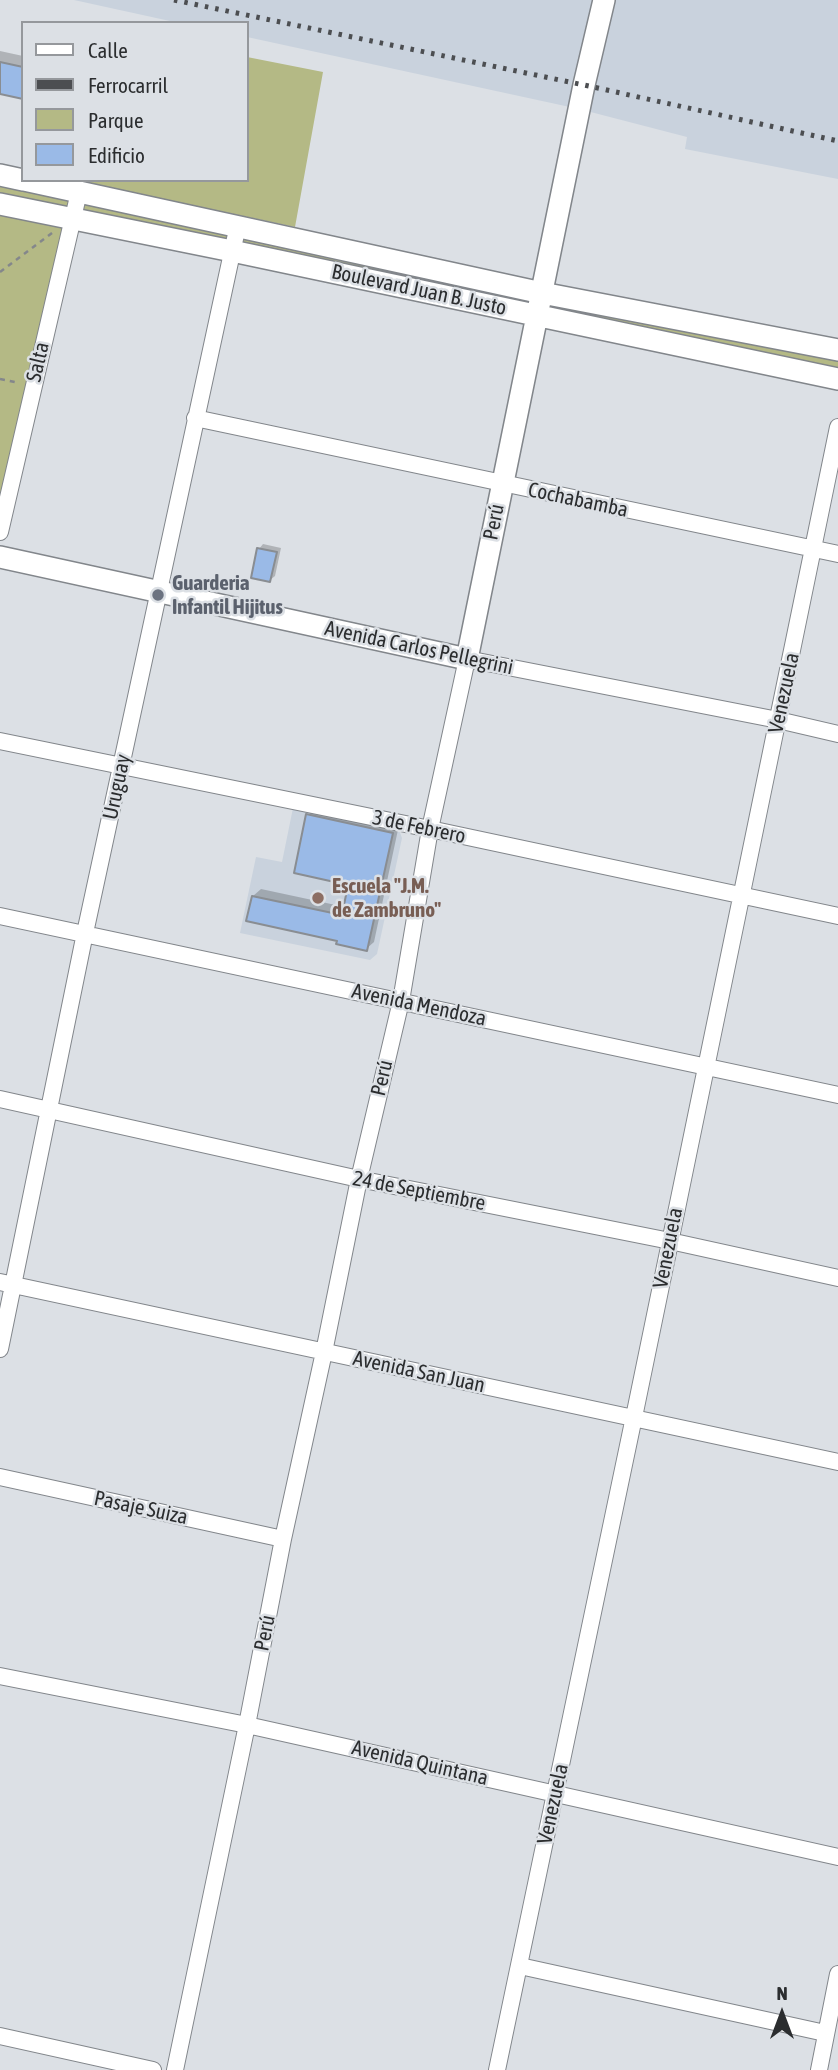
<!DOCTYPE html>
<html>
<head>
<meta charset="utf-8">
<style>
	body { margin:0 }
	#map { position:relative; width:838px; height:2070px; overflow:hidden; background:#dce0e5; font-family:"Asap Condensed",sans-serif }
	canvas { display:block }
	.legend { position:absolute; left:21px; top:21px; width:228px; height:161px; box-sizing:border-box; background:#dce0e5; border:2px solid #95989c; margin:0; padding:9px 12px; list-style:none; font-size:21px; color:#2b2d2f }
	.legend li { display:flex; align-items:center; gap:14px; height:35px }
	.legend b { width:35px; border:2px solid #95989c }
	.north { position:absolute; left:747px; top:1979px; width:70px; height:70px; -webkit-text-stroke:5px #dce0e5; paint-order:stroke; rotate:0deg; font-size:19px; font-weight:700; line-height:28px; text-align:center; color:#2b2d2f }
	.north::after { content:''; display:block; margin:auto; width:24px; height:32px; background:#2b2d2f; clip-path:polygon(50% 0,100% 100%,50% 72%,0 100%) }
</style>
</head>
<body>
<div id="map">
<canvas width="838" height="2070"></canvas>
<ul class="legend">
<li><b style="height:9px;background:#fff"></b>Calle</li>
<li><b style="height:9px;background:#4c4e51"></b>Ferrocarril</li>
<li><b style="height:19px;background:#b4b985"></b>Parque</li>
<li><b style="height:19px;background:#9abae7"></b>Edificio</li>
</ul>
<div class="north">N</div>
</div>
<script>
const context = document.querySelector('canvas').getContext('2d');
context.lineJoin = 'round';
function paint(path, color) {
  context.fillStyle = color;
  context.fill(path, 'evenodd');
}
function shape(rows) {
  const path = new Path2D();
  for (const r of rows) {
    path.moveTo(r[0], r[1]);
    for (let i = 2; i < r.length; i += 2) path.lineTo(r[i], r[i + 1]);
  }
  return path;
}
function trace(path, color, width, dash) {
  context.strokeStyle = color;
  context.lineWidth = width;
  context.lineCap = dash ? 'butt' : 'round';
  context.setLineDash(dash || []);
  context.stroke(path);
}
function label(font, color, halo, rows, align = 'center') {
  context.font = font + ' "Asap Condensed",sans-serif';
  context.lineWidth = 5;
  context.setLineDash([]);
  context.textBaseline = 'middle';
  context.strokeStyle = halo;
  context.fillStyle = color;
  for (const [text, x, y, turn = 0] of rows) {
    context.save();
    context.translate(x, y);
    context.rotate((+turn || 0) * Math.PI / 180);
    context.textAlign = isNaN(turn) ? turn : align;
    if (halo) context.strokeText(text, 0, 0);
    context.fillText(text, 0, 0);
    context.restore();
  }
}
paint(shape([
	[74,0,838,0,838,179,685,149,687,137,579,109,247,37,247,23,179,23],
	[293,808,399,830,402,838,377,954,370,960,240,933,256,857,282,862]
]), '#c9d2dd');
paint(shape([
	[247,57,323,72,295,227,72,180,247,180],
	[0,175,838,350,838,379,72,219,0,532]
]), '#b4b985');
paint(shape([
	[0,51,23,56,23,97,0,92],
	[263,544,281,548,275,576,270,580,259,549],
	[316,808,399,825,374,942,366,949,339,939,253,896,261,889,345,907,350,883,308,815]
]), '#0003');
const building = shape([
	[0,62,23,67,23,99,0,94,0,62],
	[257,548,277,552,270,582,251,578,257,548],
	[306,814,393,833,367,951,336,944,337,941,246,921,252,896,342,915,348,885,294,873,306,814]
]);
paint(building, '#9abae7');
trace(building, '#898d92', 2);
const minor = shape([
	[195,418,838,554],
	[0,532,79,192],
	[0,741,430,829,838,916],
	[0,916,838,1095],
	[0,1099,359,1179,670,1241,838,1278],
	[0,1282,838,1462],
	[0,1349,85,933,238,225],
	[0,1477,283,1539],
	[0,1676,247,1725,838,1857],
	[520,1966,825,2033],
	[0,2036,153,2070],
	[175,2070,247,1725,283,1539,324,1352,359,1179,401,1001,430,829,467,659,778,720,838,734],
	[497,2070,634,1417,838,427],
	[819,2070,838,1974]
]);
const tertiary = shape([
	[0,175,23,180],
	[24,180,542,293,838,350],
	[0,204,232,251,838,379],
	[0,557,467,659,584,85,604,0]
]);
trace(minor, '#82868b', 18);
trace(tertiary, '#82868b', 24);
trace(shape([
	[0,272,52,233],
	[0,379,19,383]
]), '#84878b', 2.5, [5, 5]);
trace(minor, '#fff', 16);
trace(tertiary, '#fff', 21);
trace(shape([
	[174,0,584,85,838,141]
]), '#4c4e51', 5, [3.5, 7]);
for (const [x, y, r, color] of [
	[158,595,7,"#6b7280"],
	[318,898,7,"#8d6e63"]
]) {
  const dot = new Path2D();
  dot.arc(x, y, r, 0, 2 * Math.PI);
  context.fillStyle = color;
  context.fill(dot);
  trace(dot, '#dce0e5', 2.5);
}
label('21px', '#2b2d2f', '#dce0e5', [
	["Boulevard Juan B. Justo",419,290,12],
	["Salta",38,362,-77],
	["Cochabamba",578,500,12],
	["Perú",494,522,-79],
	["Avenida Carlos Pellegrini",419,648,12],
	["Venezuela",784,693,-78],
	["Uruguay",117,787,-78],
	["3 de Febrero",419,827,12],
	["Avenida Mendoza",419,1005,12],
	["Perú",382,1078,-77],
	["24 de Septiembre",419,1191,11],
	["Venezuela",668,1248,-79],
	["Avenida San Juan",419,1372,12],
	["Pasaje Suiza",141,1508,12],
	["Perú",265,1633,-79],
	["Avenida Quintana",420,1763,13],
	["Venezuela",553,1804,-78]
]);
label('bold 21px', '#5b616d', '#dce0e5', [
	["Guarderia",172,583],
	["Infantil Hijitus",172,607]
], 'left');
label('bold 21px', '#785e54', '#dce0e5', [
	["Escuela \"J.M.",332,886],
	["de Zambruno\"",332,910]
], 'left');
</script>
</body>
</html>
